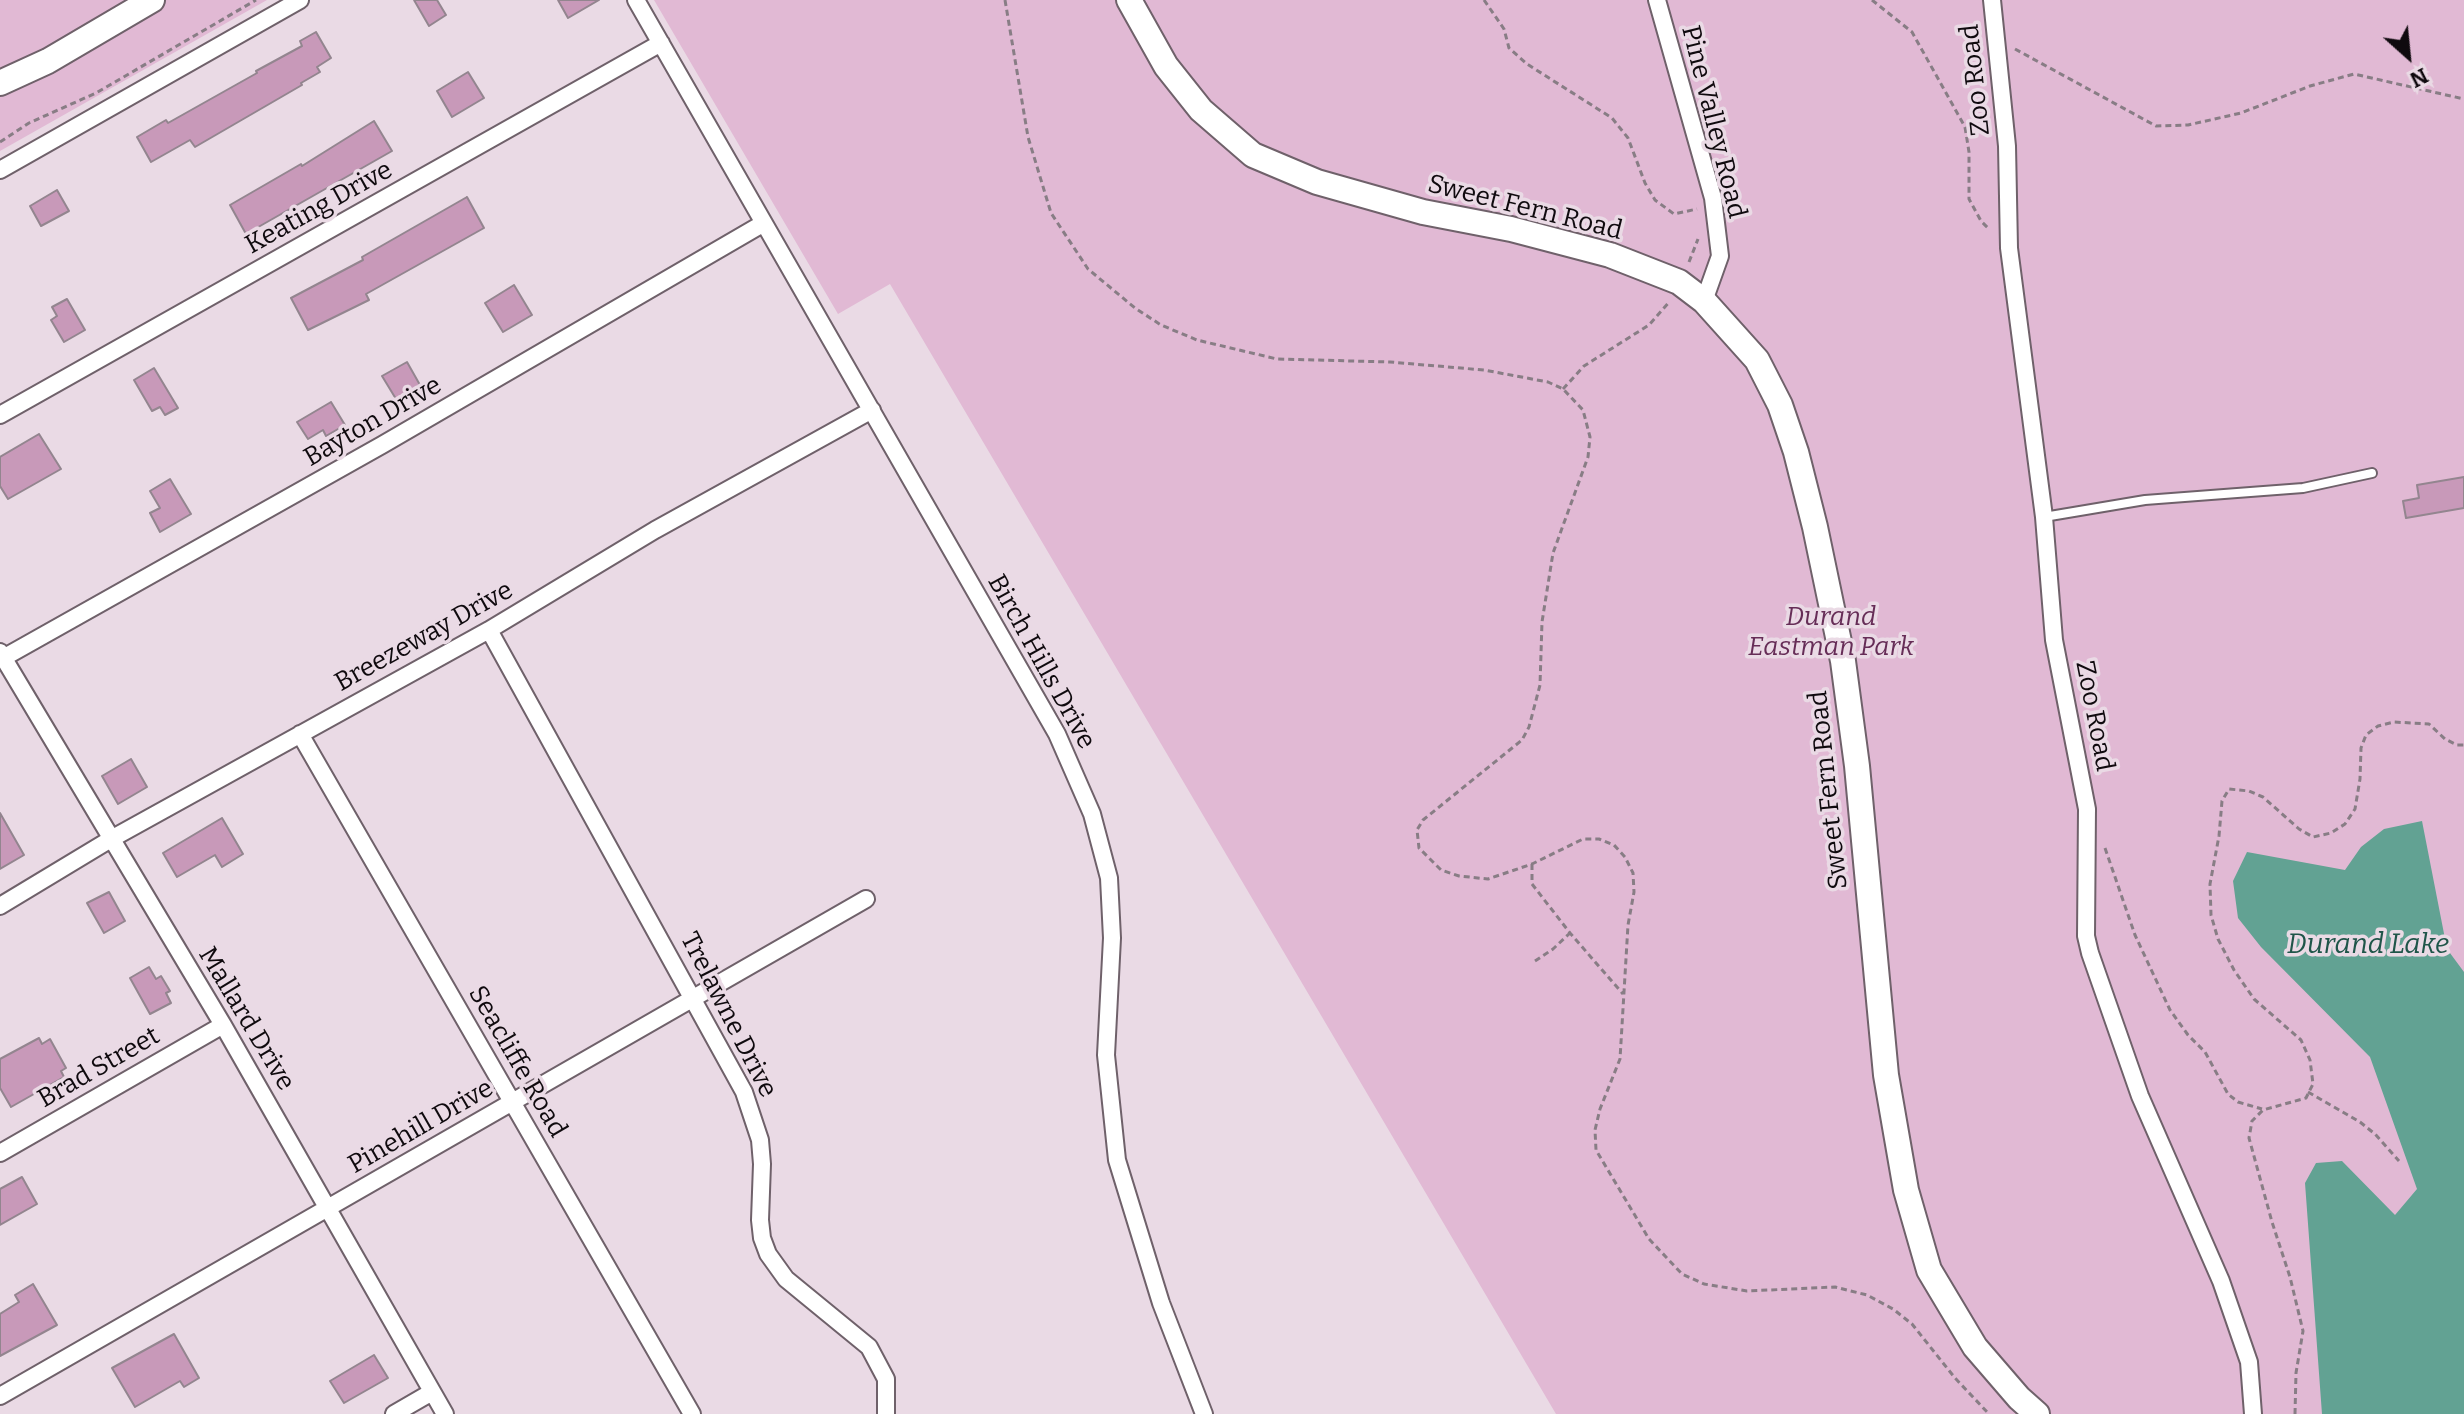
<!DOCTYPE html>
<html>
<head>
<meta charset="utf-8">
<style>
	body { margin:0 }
	#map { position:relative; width:2464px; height:1414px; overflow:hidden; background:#eadae5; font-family:Bitter,serif }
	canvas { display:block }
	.north { position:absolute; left:2368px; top:16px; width:80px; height:80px; -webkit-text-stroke:6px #eadae5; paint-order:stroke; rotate:153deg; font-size:22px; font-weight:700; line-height:32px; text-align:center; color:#0f0a0e }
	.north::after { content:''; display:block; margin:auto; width:28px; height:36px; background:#0f0a0e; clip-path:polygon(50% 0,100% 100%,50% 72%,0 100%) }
</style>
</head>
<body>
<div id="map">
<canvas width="2464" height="1414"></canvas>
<div class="north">N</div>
</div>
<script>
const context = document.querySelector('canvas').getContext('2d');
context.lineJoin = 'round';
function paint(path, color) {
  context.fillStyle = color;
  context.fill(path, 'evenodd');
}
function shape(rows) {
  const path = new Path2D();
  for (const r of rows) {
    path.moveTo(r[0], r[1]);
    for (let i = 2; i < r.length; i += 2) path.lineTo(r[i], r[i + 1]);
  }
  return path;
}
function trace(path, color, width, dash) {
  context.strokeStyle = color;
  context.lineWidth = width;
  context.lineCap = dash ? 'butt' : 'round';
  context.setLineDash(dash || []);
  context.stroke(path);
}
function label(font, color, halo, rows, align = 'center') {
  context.font = font + ' Bitter,serif';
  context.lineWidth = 7;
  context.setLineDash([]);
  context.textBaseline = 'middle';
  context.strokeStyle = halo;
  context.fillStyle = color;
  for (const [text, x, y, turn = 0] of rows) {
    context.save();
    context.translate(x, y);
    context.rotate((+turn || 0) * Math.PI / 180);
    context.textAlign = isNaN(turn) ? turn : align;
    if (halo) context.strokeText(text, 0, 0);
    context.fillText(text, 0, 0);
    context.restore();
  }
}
paint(shape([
	[0,0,267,0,0,151],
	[654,0,2464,0,2464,1414,1556,1414,890,284,838,314]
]), '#e1b9d4');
paint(shape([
	[2422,821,2447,949,2464,972,2464,1414,2322,1414,2305,1183,2316,1163,2342,1161,2395,1215,2417,1189,2370,1057,2261,947,2238,918,2233,881,2247,852,2345,870,2361,847,2384,829]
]), '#62a293');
const building = shape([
	[414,0,437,0,446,15,429,26,414,0],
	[558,0,599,0,568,18,558,0],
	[316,32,331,58,317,67,320,72,301,83,302,85,195,147,190,140,151,162,137,137,166,120,168,123,257,73,256,71,302,46,300,41,316,32],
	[468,72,484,98,452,117,437,91,468,72],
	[374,121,392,151,246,234,230,205,301,164,302,166,374,121],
	[57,190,69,211,41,226,30,206,57,190],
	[467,197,484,228,366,294,369,300,308,330,291,298,363,260,362,257,467,197],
	[514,285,532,315,503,332,485,303,514,285],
	[67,299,85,330,64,342,51,320,57,316,52,307,67,299],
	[407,362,420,385,396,399,382,376,407,362],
	[154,368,178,408,165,415,160,407,152,411,134,380,154,368],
	[331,402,345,425,326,436,323,430,308,439,297,422,331,402],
	[39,434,61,469,8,499,0,486,0,457,39,434],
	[2464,477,2464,508,2406,518,2403,501,2419,498,2417,485,2464,477],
	[170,479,191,514,160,532,150,513,160,508,150,491,170,479],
	[131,759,147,787,118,804,102,776,131,759],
	[0,813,24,855,0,869,0,813],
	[222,818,243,854,222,867,215,855,177,877,163,853,222,818],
	[109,892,125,921,104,933,87,903,109,892],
	[149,967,156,979,161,976,170,991,166,993,171,1003,150,1014,130,978,149,967],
	[39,1038,42,1044,50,1039,66,1068,61,1071,64,1077,11,1107,0,1088,0,1059,39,1038],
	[22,1177,37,1204,0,1225,0,1189,22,1177],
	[33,1284,57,1325,0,1356,0,1314,19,1302,15,1295,33,1284],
	[174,1334,199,1378,184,1387,180,1381,135,1407,112,1368,174,1334],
	[374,1355,388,1378,344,1403,330,1381,374,1355]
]);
paint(building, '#c899b9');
trace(building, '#93858f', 2);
const service = shape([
	[2044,517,2145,500,2303,488,2372,473]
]);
const minor = shape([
	[636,0,1057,734,1092,814,1109,878,1112,938,1106,1055,1117,1160,1161,1303,1204,1414],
	[1657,0,1713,198,1720,256,1704,301],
	[1992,0,2007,146,2009,248,2044,517,2054,640,2087,809,2086,936,2090,953,2140,1096,2221,1281,2249,1362,2253,1414],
	[0,170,300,0],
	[0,415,661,43],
	[489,630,744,1092,760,1140,762,1164,760,1220,762,1238,768,1254,786,1279,869,1347,886,1379,886,1414],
	[0,652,223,1025,445,1414],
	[3,658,382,445,764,223],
	[300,734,692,1414],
	[0,906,111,839,489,630,655,530,872,410],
	[0,1153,223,1025],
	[0,1396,866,899],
	[394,1414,432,1392]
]);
const primary = shape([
	[1129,0,1166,66,1201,110,1253,155,1317,182,1423,212,1511,229,1610,255,1679,282,1704,301,1757,360,1780,405,1796,452,1815,527,1843,661,1857,766,1886,1075,1906,1190,1929,1270,1975,1347,2019,1398,2037,1414],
	[0,83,48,61,152,0]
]);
trace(service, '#6f616a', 12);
trace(minor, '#6f616a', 20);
trace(primary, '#6f616a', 28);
trace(shape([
	[1005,0,1028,137,1051,213,1088,269,1135,308,1161,325,1197,340,1277,359,1390,362,1484,370,1548,382,1563,389,1583,410,1590,437,1588,457,1553,553,1542,622,1540,685,1529,727,1522,740,1423,820,1417,830,1419,848,1441,870,1459,876,1488,879,1532,864,1583,839,1599,839,1614,845,1625,857,1633,873,1634,892,1628,925,1620,1059,1600,1109,1595,1130,1596,1150,1649,1239,1682,1274,1704,1284,1747,1291,1835,1287,1867,1295,1893,1309,1912,1324,1955,1378,1989,1414],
	[1484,0,1504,29,1509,48,1527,64,1612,118,1628,138,1645,183,1655,200,1674,214,1697,209],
	[1872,0,1912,32,1965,127,1969,152,1969,199,1981,221,1989,229],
	[2015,49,2156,126,2188,125,2241,113,2310,86,2354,74,2464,99],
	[0,142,29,123,96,93,256,0],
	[1689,262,1698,239],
	[1563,389,1584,366,1649,325,1670,301],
	[2105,848,2135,935,2170,1010,2188,1035,2205,1052,2228,1094,2238,1102,2262,1109],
	[1532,864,1532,884,1570,933,1623,994],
	[1535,961,1553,949,1570,933],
	[2308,1092,2360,1122,2375,1134,2399,1161],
	[2295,1414,2296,1373,2303,1331,2290,1277,2272,1222,2249,1138,2252,1121,2263,1110,2306,1098,2313,1084,2310,1060,2301,1040,2254,999,2234,970,2218,939,2211,915,2210,884,2219,836,2222,801,2229,789,2249,791,2263,797,2299,829,2313,837,2331,833,2345,824,2355,809,2360,779,2361,748,2366,735,2378,726,2394,722,2429,724,2445,739,2457,745,2464,745]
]), '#887d85', 3, [6, 4]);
trace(service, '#fff', 8);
trace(minor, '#fff', 16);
trace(primary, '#fff', 24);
label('26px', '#0f0a0e', '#eadae5', [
	["Zoo Road",1976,80,-96],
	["Pine Valley Road",1713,122,76],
	["Keating Drive",319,208,-29],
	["Sweet Fern Road",1525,208,14],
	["Bayton Drive",373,422,-30],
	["Breezeway Drive",424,637,-29],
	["Birch Hills Drive",1041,662,61],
	["Zoo Road",2094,716,79],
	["Sweet Fern Road",1829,790,-96],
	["Trelawne Drive",728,1015,63],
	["Mallard Drive",246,1019,59],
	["Seacliffe Road",517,1062,60],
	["Brad Street",99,1068,-30],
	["Pinehill Drive",421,1127,-30]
]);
label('italic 26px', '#662d57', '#eadae5', [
	["Durand",1831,618],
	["Eastman Park",1831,648]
]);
label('italic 28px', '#1f5549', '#eadae5', [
	["Durand Lake",2368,945]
]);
</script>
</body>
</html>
